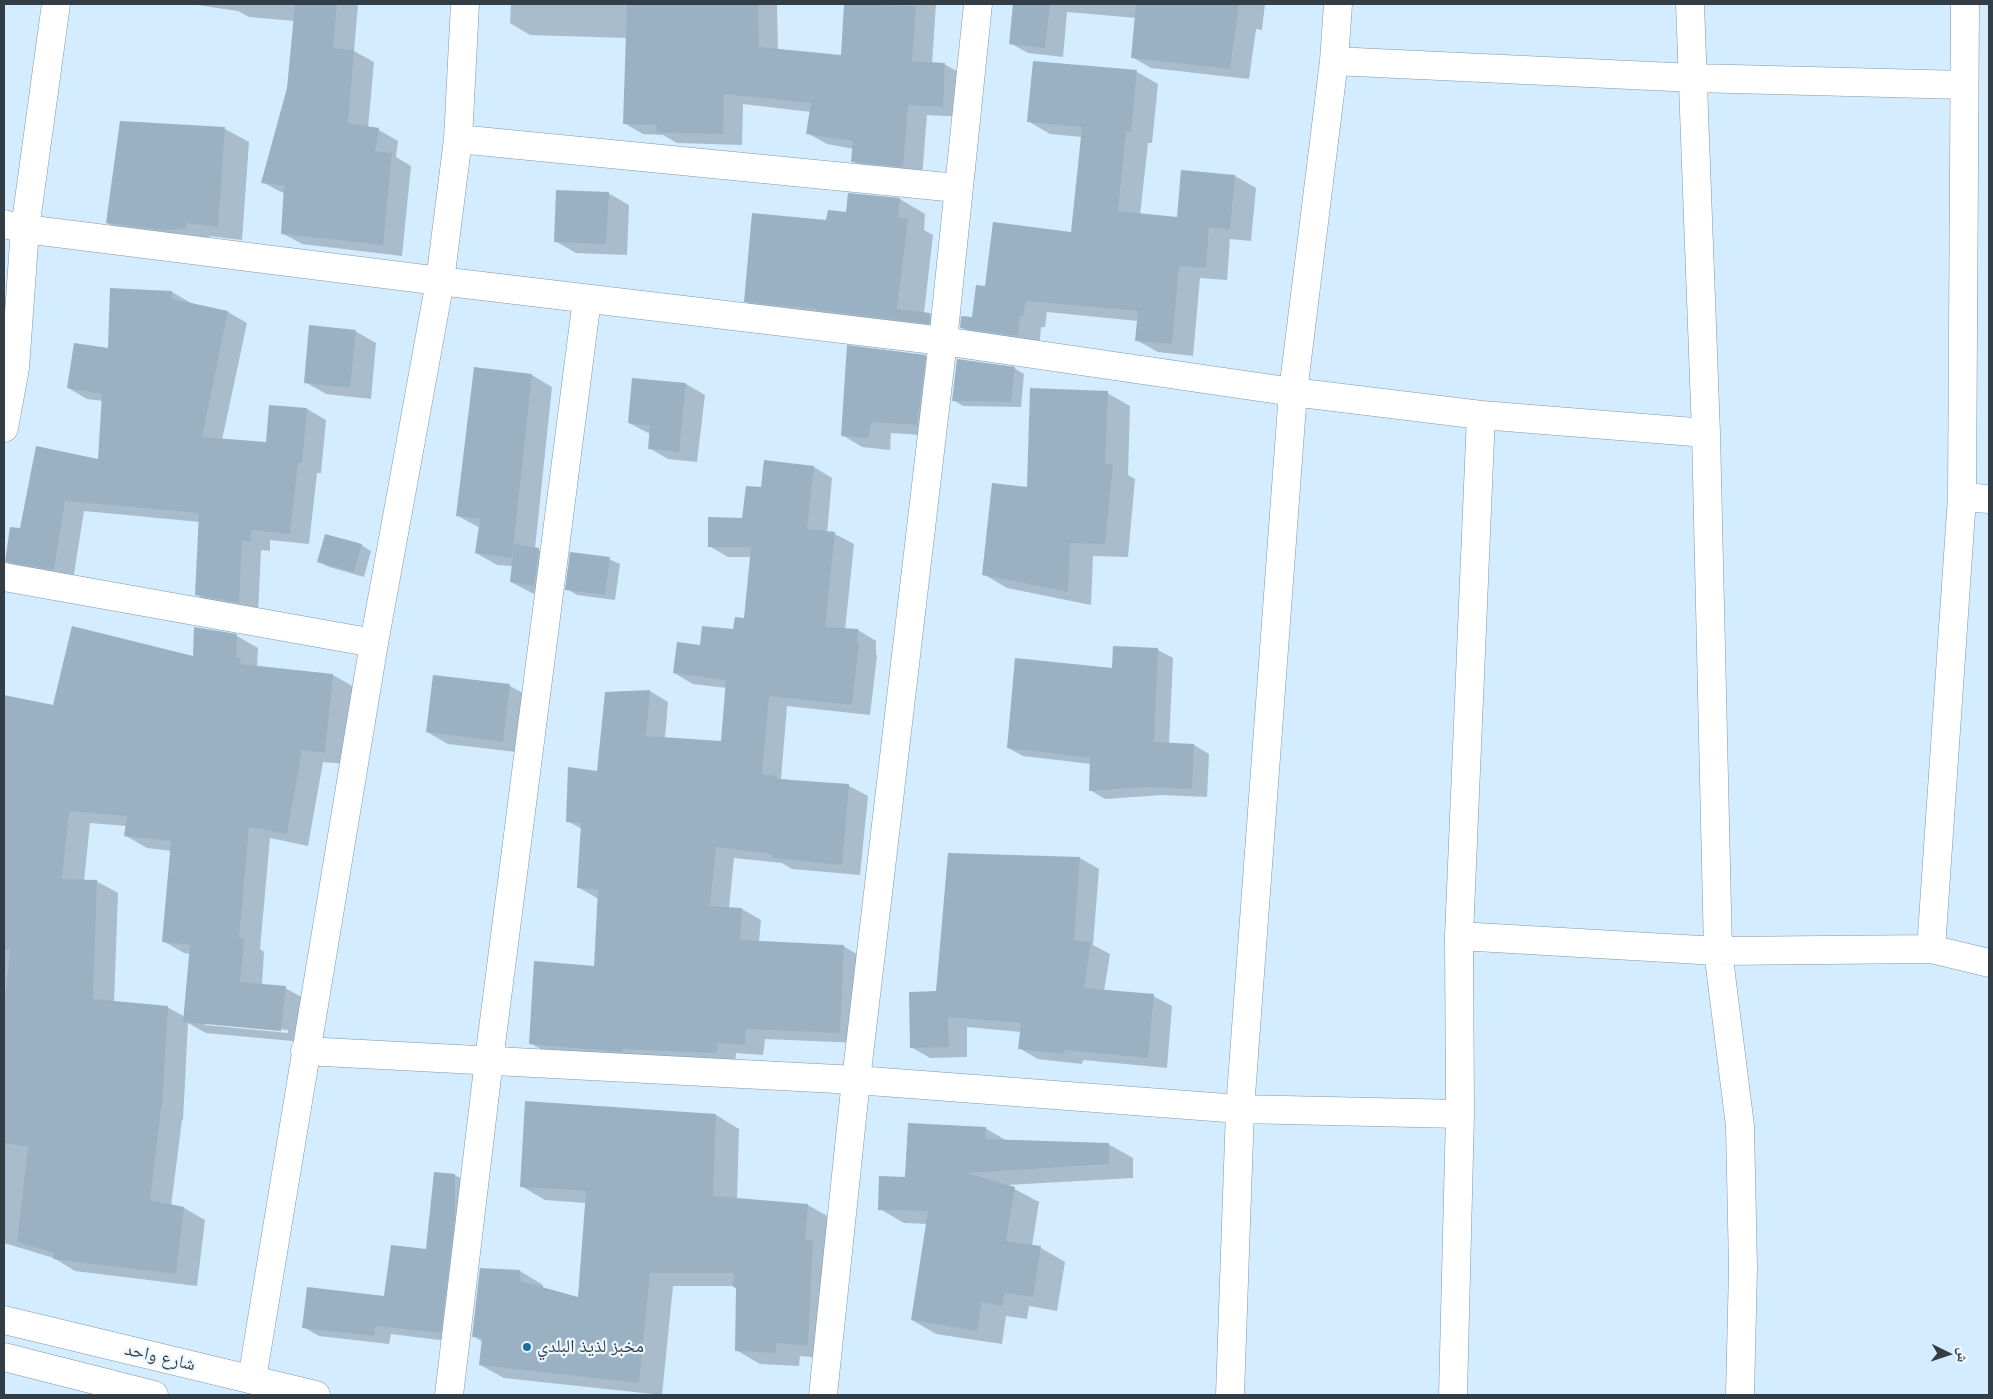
<!DOCTYPE html>
<html>
<head>
<meta charset="utf-8">
<style>
	body { margin:0 }
	#map { position:relative; width:1993px; height:1399px; overflow:hidden; background:#d3ecff; font-family:Quicksand,"Noto Naskh Arabic",sans-serif }
	canvas { display:block }
	.frame { position:absolute; inset:0; border:5px solid #333d45; pointer-events:none }
	.north { position:absolute; left:1923px; top:1329px; width:50px; height:50px; -webkit-text-stroke:4px #edf7ff; paint-order:stroke; rotate:94deg; font-size:14px; font-weight:700; line-height:20px; text-align:center; color:#333d45 }
	.north::after { content:''; display:block; margin:auto; width:18px; height:22px; background:#333d45; clip-path:polygon(50% 0,100% 100%,50% 72%,0 100%) }
</style>
</head>
<body>
<div id="map">
<canvas width="1993" height="1399"></canvas>
<div class="frame"></div>
<div class="north">ش</div>
</div>
<script>
const context = document.querySelector('canvas').getContext('2d');
context.lineJoin = 'round';
function paint(path, color) {
  context.fillStyle = color;
  context.fill(path, 'evenodd');
}
function shape(rows) {
  const path = new Path2D();
  for (const r of rows) {
    path.moveTo(r[0], r[1]);
    for (let i = 2; i < r.length; i += 2) path.lineTo(r[i], r[i + 1]);
  }
  return path;
}
function trace(path, color, width, dash) {
  context.strokeStyle = color;
  context.lineWidth = width;
  context.lineCap = dash ? 'butt' : 'round';
  context.setLineDash(dash || []);
  context.stroke(path);
}
function label(font, color, halo, rows, align = 'center') {
  context.font = font + ' Quicksand,"Noto Naskh Arabic",sans-serif';
  context.lineWidth = 4.5;
  context.setLineDash([]);
  context.textBaseline = 'middle';
  context.strokeStyle = halo;
  context.fillStyle = color;
  for (const [text, x, y, turn = 0] of rows) {
    context.save();
    context.translate(x, y);
    context.rotate((+turn || 0) * Math.PI / 180);
    context.textAlign = isNaN(turn) ? turn : align;
    if (halo) context.strokeText(text, 0, 0);
    context.fillText(text, 0, 0);
    context.restore();
  }
}
paint(shape([
	[190,4,358,4,354,51,374,62,368,128,379,130,398,141,396,157,411,166,402,256,302,244,282,233,285,194,262,182,288,88,294,21,249,17,238,11],
	[511,4,774,4,777,5,778,50,842,57,846,4,936,4,932,64,944,64,964,75,962,117,927,115,922,177,872,172,853,161,854,149,827,144,807,133,811,112,743,104,742,145,677,143,663,135,643,134,624,123,627,38,530,35,510,23],
	[1014,4,1265,4,1262,30,1256,29,1249,79,1151,68,1132,57,1136,18,1067,12,1063,57,1028,53,1010,43],
	[1137,72,1158,84,1152,143,1148,143,1140,215,1178,219,1182,171,1235,176,1256,188,1251,241,1230,239,1227,280,1200,278,1193,356,1158,352,1136,340,1138,321,1047,312,1045,327,1041,327,1039,348,983,339,961,327,973,318,986,288,1072,234,1082,137,1050,134,1028,121],
	[225,129,249,142,242,240,209,236,210,242,131,236,107,223],
	[608,193,629,205,627,255,576,253,555,241],
	[900,199,925,214,924,230,933,235,924,313,930,314,956,329,771,316,745,301,827,222,847,213],
	[111,289,172,292,191,303,228,312,247,323,222,440,268,443,307,409,326,420,321,473,317,473,309,544,270,540,270,551,261,550,258,613,216,606,197,595,200,522,84,511,73,580,25,572,6,561,21,530,99,460,103,401,87,399,68,388,109,350],
	[355,331,376,343,371,399,326,394,305,382],
	[848,347,925,356,946,368,937,436,891,433,890,450,862,447,842,435],
	[1014,368,1024,374,1021,407,963,406,953,400],
	[532,375,552,387,535,548,559,561,555,597,532,593,511,582,513,566,497,565,476,553,480,528,458,516],
	[634,379,686,384,705,395,697,462,668,459,649,448,650,434,629,423],
	[1107,393,1130,406,1128,475,1135,479,1128,557,1093,556,1091,605,1007,588,983,574,1028,489],
	[814,467,832,478,827,533,835,534,854,544,845,630,858,630,876,641,876,654,877,656,870,715,787,706,781,779,849,786,868,796,860,875,792,869,782,863,734,858,729,908,742,909,761,920,759,942,843,946,862,957,859,1043,765,1039,763,1055,736,1053,735,1063,549,1054,530,1043,595,967,599,899,579,888,582,829,567,821,650,691,668,702,665,738,722,742,727,688,693,684,674,673,701,646,734,631,745,619,751,557,728,557,709,546,743,519,762,489],
	[361,545,371,551,364,577,329,567,319,562],
	[609,559,620,564,615,600,577,595,567,589],
	[237,636,258,648,257,667,333,675,354,687,346,764,323,762,308,846,270,838,260,949,264,952,262,985,285,988,307,1000,303,1042,206,1033,188,1023,183,1120,182,1120,171,1206,184,1208,205,1220,197,1286,75,1271,54,1258,4,1243,4,862,14,864,26,752,4,748,4,696,54,706,194,658],
	[90,823,127,826,126,836,147,848,172,851,163,941,184,953,190,954,185,1017,167,1007,114,1003,118,893,96,881,84,881],
	[205,1022,288,1030,288,1033,205,1025],
	[1158,650,1173,658,1169,744,1194,745,1209,754,1207,797,1162,795,1105,799,1090,790,1091,764,1023,756,1008,748,1113,669],
	[434,676,510,686,530,697,524,753,448,744,427,732],
	[950,854,1080,858,1099,869,1093,945,1110,954,1104,991,1153,996,1172,1006,1167,1068,1083,1060,1082,1064,1038,1059,1019,1048,1021,1032,967,1027,967,1057,930,1058,911,1047,937,992],
	[716,1115,739,1129,737,1199,808,1205,831,1218,832,1359,800,1356,799,1366,760,1364,736,1350,737,1288,735,1286,673,1286,662,1395,504,1378,480,1365,483,1342,473,1336,520,1271,543,1285,543,1289,579,1299,586,1203,545,1200,521,1186],
	[985,1128,1007,1141,1108,1144,1133,1158,1133,1178,1007,1185,1039,1202,1032,1246,1041,1248,1065,1262,1057,1311,1029,1306,1027,1319,1006,1316,1002,1344,936,1334,912,1320,928,1224,904,1223,880,1209,906,1178],
	[455,1175,470,1184,456,1342,391,1334,389,1344,319,1336,303,1327,385,1297,427,1250]
]), '#0003');
paint(shape([
	[295,4,337,4,333,48,354,50,348,123,379,128,375,151,392,153,383,245,281,234,284,186,261,183,287,88],
	[627,4,758,4,759,47,841,55,844,4,916,6,912,61,945,63,943,107,908,105,903,167,851,162,853,141,806,134,811,103,724,94,723,134,656,133,657,125,623,124],
	[1013,4,1050,4,1045,48,1009,44],
	[1136,4,1239,4,1230,69,1131,58],
	[1033,61,1137,70,1131,132,1126,131,1118,211,1177,217,1181,170,1235,175,1230,230,1209,227,1206,268,1179,266,1172,344,1135,341,1138,311,1026,301,1023,316,1020,315,1018,336,960,328,961,316,972,317,976,285,985,286,993,222,1071,232,1082,127,1027,122],
	[120,121,225,127,218,227,186,223,186,229,162,230,106,223],
	[556,190,609,192,606,244,554,242],
	[848,193,900,198,898,218,908,219,897,309,930,313,929,324,816,310,816,309,744,302,752,213,826,220,828,210,846,212],
	[110,288,172,291,172,299,228,311,202,437,266,442,269,405,307,408,302,463,298,463,290,534,251,530,251,541,242,540,239,603,195,595,199,513,65,501,54,570,5,562,10,527,20,528,36,446,98,459,102,394,67,388,74,343,108,348],
	[309,325,356,330,350,388,304,383],
	[847,345,926,355,917,425,871,422,869,438,841,436],
	[957,359,1015,367,1011,402,952,401],
	[474,367,532,374,512,558,475,553,480,519,456,516],
	[632,378,686,383,679,452,648,449,650,426,628,423],
	[1030,388,1108,391,1105,464,1113,465,1105,544,1070,543,1068,592,982,575,992,483,1027,487],
	[764,460,814,466,807,529,835,532,825,627,858,629,857,643,859,643,852,705,769,696,762,774,777,776,777,779,849,784,842,865,772,858,772,854,716,847,710,906,742,908,740,940,844,945,840,1033,746,1029,745,1045,717,1043,717,1053,622,1049,622,1052,529,1044,534,961,594,966,598,890,577,888,581,823,566,822,568,767,597,771,605,692,650,690,646,736,721,741,726,680,673,673,677,642,700,645,702,626,733,629,735,617,744,618,751,547,708,547,708,517,742,518,746,486,761,487],
	[325,534,362,544,354,572,317,562],
	[514,544,539,548,534,586,510,582],
	[570,552,610,557,605,595,565,590],
	[72,626,193,656,194,627,237,634,236,657,241,658,240,664,333,674,325,753,302,750,287,834,249,827,239,938,244,939,240,982,286,986,281,1031,183,1022,190,945,162,942,171,841,124,836,127,816,69,811,62,879,97,880,93,999,168,1006,162,1109,161,1109,150,1200,184,1207,176,1274,53,1259,54,1253,17,1242,28,1147,4,1143,4,1009,10,950,4,949,4,695,53,705],
	[1113,646,1158,648,1154,742,1194,744,1192,789,1146,787,1089,791,1090,758,1007,748,1015,658,1112,668],
	[433,675,510,684,503,742,426,732],
	[948,853,1080,857,1074,940,1091,942,1084,988,1154,994,1148,1058,1064,1050,1063,1054,1018,1049,1021,1023,948,1017,949,1047,910,1048,909,992,936,991],
	[525,1101,716,1114,713,1196,808,1204,805,1240,813,1240,808,1346,776,1343,776,1353,735,1351,736,1288,733,1287,734,1273,650,1273,639,1383,479,1365,482,1338,472,1337,480,1268,520,1270,520,1281,578,1297,586,1191,520,1187],
	[908,1123,986,1127,985,1139,1109,1143,1109,1164,967,1173,1015,1187,1006,1241,1041,1246,1033,1297,1005,1293,1002,1306,982,1302,977,1331,911,1320,928,1211,878,1210,879,1176,905,1177],
	[434,1172,455,1174,455,1216,441,1333,375,1326,374,1336,302,1328,307,1287,384,1296,391,1245,426,1249]
]), '#99b1c3');
const minor = shape([
	[1690,4,1706,433,1718,951,1740,1126,1743,1268,1740,1395],
	[1334,61,1694,78,1964,85],
	[458,139,957,188],
	[4,224,25,229,440,281,943,341,1293,392,1481,415,1706,433],
	[4,428,15,368,25,229,56,4],
	[1962,497,1989,499],
	[4,577,374,643],
	[1459,936,1718,951,1931,949,1989,963],
	[1931,949,1962,497,1965,4],
	[305,1051,856,1080,1240,1109,1460,1114],
	[252,1379,374,643,440,281,458,139,465,4],
	[449,1395,489,1060,587,299],
	[823,1395,856,1080,943,341,978,4],
	[1230,1395,1240,1109,1293,392,1334,61,1338,4],
	[1453,1395,1460,1114,1459,936,1481,415]
]);
const tertiary = shape([
	[4,1320,316,1395],
	[4,1357,154,1395]
]);
trace(minor, '#7f96a7', 29);
trace(tertiary, '#7f96a7', 29);
trace(minor, '#fff', 28);
trace(tertiary, '#fff', 28);
for (const [x, y, r, color] of [
	[527,1347,5,"#1e6fa1"]
]) {
  const dot = new Path2D();
  dot.arc(x, y, r, 0, 2 * Math.PI);
  context.fillStyle = color;
  context.fill(dot);
  trace(dot, '#edf7ff', 2);
}
label('18px', '#333d45', '#edf7ff', [
	["مخبز لذيذ البلدي",537,1347]
], 'left');
label('18px', '#333d45', '#edf7ff', [
	["شارع واحد",160,1357,13]
]);
</script>
</body>
</html>
